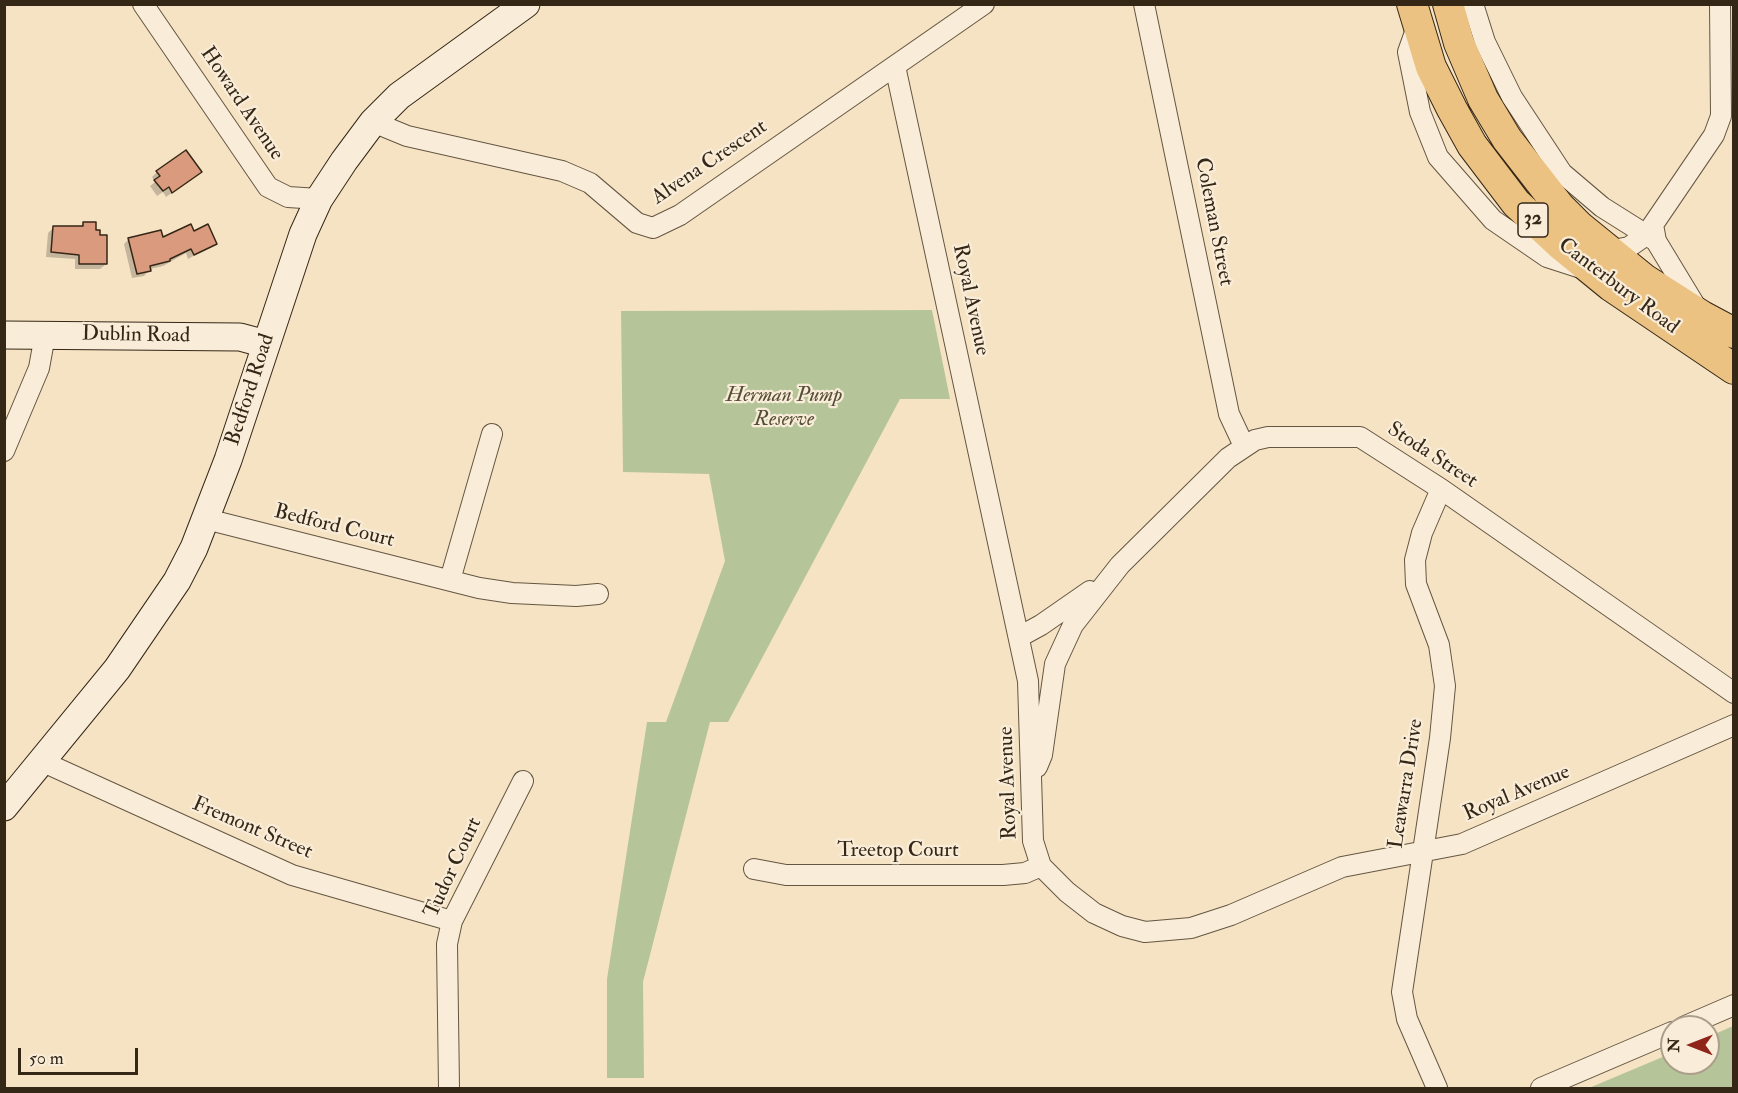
<!DOCTYPE html>
<html>
<head>
<meta charset="utf-8">
<style>
	body { margin:0 }
	#map { position:relative; width:1738px; height:1093px; overflow:hidden; background:#f6e3c4; font-family:"IM FELL Double Pica",serif }
	canvas { display:block }
	.frame { position:absolute; inset:0; border:6px solid #352716; pointer-events:none }
	.north { position:absolute; left:1660px; top:1015px; width:60px; height:60px; box-sizing:border-box; background:#f9edd9; border:2px solid #ab9e8b; border-radius:50%; rotate:270deg; font-size:16px; font-weight:700; line-height:24px; text-align:center; color:#352716 }
	.north::after { content:''; display:block; margin:auto; width:21px; height:27px; background:#8f2418; clip-path:polygon(50% 0,100% 100%,50% 72%,0 100%) }
	.scale { position:absolute; left:18px; top:1048px; width:120px; height:27px; box-sizing:border-box; border:3px solid #352716; border-top:0; padding-left:8px; font-size:18px; line-height:21px; white-space:nowrap; color:#352716; -webkit-text-stroke:4px #f9edd9; paint-order:stroke }
</style>
</head>
<body>
<div id="map">
<canvas width="1738" height="1093"></canvas>
<div class="frame"></div>
<div class="north">N</div>
<div class="scale">50 m</div>
</div>
<script>
const context = document.querySelector('canvas').getContext('2d');
context.lineJoin = 'round';
function paint(path, color) {
  context.fillStyle = color;
  context.fill(path, 'evenodd');
}
function shape(rows) {
  const path = new Path2D();
  for (const r of rows) {
    path.moveTo(r[0], r[1]);
    for (let i = 2; i < r.length; i += 2) path.lineTo(r[i], r[i + 1]);
  }
  return path;
}
function trace(path, color, width, dash) {
  context.strokeStyle = color;
  context.lineWidth = width;
  context.lineCap = dash ? 'butt' : 'round';
  context.setLineDash(dash || []);
  context.stroke(path);
}
function label(font, color, halo, rows, align = 'center') {
  context.font = font + ' "IM FELL Double Pica",serif';
  context.lineWidth = 4.5;
  context.setLineDash([]);
  context.textBaseline = 'middle';
  context.strokeStyle = halo;
  context.fillStyle = color;
  for (const [text, x, y, turn = 0] of rows) {
    context.save();
    context.translate(x, y);
    context.rotate((+turn || 0) * Math.PI / 180);
    context.textAlign = isNaN(turn) ? turn : align;
    if (halo) context.strokeText(text, 0, 0);
    context.fillText(text, 0, 0);
    context.restore();
  }
}
paint(shape([
	[932,310,950,399,900,399,728,722,710,722,643,982,644,1078,607,1078,607,979,647,722,666,722,725,561,709,474,623,472,621,311],
	[1733,1026,1733,1088,1589,1088,1672,1053,1672,1063,1708,1063,1708,1037]
]), '#b6c599');
paint(shape([
	[157,172,194,177,166,197,163,192,157,196,150,186,155,182,152,177],
	[83,224,95,232,106,264,100,269,75,269,75,259,46,257,48,233,54,227,80,227],
	[193,233,215,244,188,259,186,253,163,266,150,269,144,276,132,278,124,244,129,239,162,239]
]), '#0003');
const building = shape([
	[186,150,202,172,172,193,169,187,163,191,154,180,160,176,156,171,186,150],
	[83,222,96,222,96,230,100,230,100,235,107,235,107,264,79,264,79,255,51,252,53,226,83,226,83,222],
	[191,224,194,231,208,224,217,244,194,255,191,249,170,259,170,261,150,266,151,271,137,274,128,238,161,230,163,237,191,224]
]);
paint(building, '#da9a7e');
trace(building, '#352716', 1.5);
const street = shape([
	[143,4,268,187,288,197,319,199],
	[1144,4,1229,414,1244,446],
	[1473,4,1485,42,1512,97,1562,173,1602,207,1656,241],
	[1418,24,1408,52,1420,112,1438,157,1493,220,1547,257,1581,268],
	[895,66,1028,681,1033,841,1041,866,1067,892,1094,913,1122,926,1145,932,1191,928,1231,915,1342,867,1462,844,1734,725],
	[373,122,407,136,562,171,590,183,637,223,653,228,680,215,984,4],
	[1654,230,1656,241,1696,307],
	[1608,251,1629,247,1646,235,1714,135,1721,116,1720,4],
	[4,451,39,368,45,335],
	[206,519,479,588,512,593,576,596,598,594],
	[450,580,492,434],
	[1019,637,1041,625,1090,591],
	[41,761,292,875,452,921],
	[1037,767,1042,755,1055,664,1073,625,1120,565,1228,458,1255,440,1268,437,1360,437,1441,489,1734,693],
	[754,869,786,875,1003,875,1025,873,1041,866],
	[1683,1027,1734,1005],
	[449,1088,447,944,452,921,523,781],
	[1437,1088,1407,1019,1402,992,1440,738,1445,686,1439,645,1416,584,1415,560,1422,533,1441,489],
	[1541,1088,1672,1032]
]);
const secondary = shape([
	[4,335,240,337,266,344],
	[4,807,117,669,177,581,194,548,228,460,303,234,319,199,344,161,373,122,399,96,526,4]
]);
const primary = shape([
	[1412,4,1431,67,1452,109,1472,145,1516,203,1562,246,1611,286,1734,369],
	[1448,4,1459,43,1483,99,1507,139,1559,206,1580,227,1644,279,1702,316,1734,333]
]);
trace(street, '#655642', 22);
trace(secondary, '#352716', 29);
trace(primary, '#352716', 32);
trace(street, '#f9edd9', 20);
trace(secondary, '#f9edd9', 27);
trace(primary, '#ebc282', 30);
for (const [x, y, w] of [
	[1533,220,30]
]) {
  const box = new Path2D();
  box.roundRect(x - w / 2, y - 17, w, 34, 4.5);
  context.fillStyle = '#f9edd9';
  context.fill(box);
  trace(box, '#352716', 1.5);
}
label('bold 20px', '#352716', null, [
	["32",1533,220]
]);
label('21px', '#352716', '#f9edd9', [
	["Howard Avenue",241,104,56],
	["Alvena Crescent",710,163,-34],
	["Coleman Street",1213,222,79],
	["Canterbury Road",1618,287,37],
	["Royal Avenue",970,300,78],
	["Dublin Road",136,336,1],
	["Bedford Road",251,390,-72],
	["Stoda Street",1432,456,33],
	["Bedford Court",334,527,14],
	["Royal Avenue",1009,783,-92],
	["Leawarra Drive",1407,784,-81],
	["Royal Avenue",1517,794,-23],
	["Fremont Street",252,829,23],
	["Treetop Court",898,851],
	["Tudor Court",454,868,-65]
]);
label('italic 21px', '#554e37', '#f9edd9', [
	["Herman Pump",784,396],
	["Reserve",784,420]
]);
</script>
</body>
</html>
